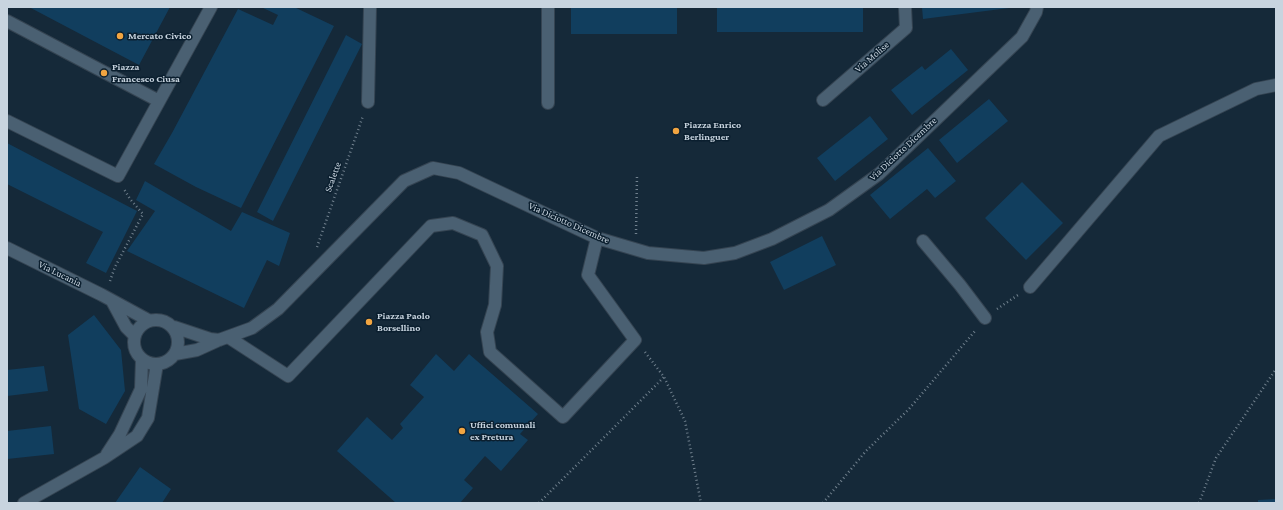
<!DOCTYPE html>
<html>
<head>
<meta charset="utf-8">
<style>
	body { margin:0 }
	#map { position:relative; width:1283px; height:510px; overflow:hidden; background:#152939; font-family:"Crimson Pro",serif }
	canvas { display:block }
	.frame { position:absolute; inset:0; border:8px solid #c8d4df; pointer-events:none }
</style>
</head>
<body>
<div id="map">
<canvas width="1283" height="510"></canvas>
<div class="frame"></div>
</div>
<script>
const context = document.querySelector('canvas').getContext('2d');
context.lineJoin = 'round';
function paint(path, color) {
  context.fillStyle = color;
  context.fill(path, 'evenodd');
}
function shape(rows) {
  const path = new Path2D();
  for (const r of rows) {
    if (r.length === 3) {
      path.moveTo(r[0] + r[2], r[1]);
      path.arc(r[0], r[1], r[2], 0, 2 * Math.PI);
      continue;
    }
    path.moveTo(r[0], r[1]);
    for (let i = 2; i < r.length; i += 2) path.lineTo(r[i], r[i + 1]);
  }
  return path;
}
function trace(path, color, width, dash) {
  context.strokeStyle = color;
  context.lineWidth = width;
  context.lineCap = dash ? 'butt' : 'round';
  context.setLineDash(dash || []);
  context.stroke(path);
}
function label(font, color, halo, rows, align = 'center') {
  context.font = font + ' "Crimson Pro",serif';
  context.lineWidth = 3;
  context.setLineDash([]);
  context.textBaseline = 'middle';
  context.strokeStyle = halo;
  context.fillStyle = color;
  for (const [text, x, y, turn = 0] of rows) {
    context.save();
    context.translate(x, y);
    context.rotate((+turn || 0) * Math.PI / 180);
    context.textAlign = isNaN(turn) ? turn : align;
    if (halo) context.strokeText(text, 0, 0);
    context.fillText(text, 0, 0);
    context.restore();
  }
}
paint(shape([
	[29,7,170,7,139,65],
	[261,7,294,7,334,26,241,208,196,187,154,164,172,133,238,9,273,25,278,15],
	[571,7,677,7,677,34,571,34],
	[717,7,863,7,863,32,717,32],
	[922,7,1008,7,1009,8,923,19],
	[346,35,362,44,273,221,257,212],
	[951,49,968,70,912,115,891,90,922,66,925,70],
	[989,99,1008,121,957,163,939,140],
	[870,116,888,139,835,181,817,158],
	[7,143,137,211,106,273,86,263,103,232,7,184],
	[928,148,956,181,935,198,927,189,890,219,870,195],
	[145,181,231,231,242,212,290,233,279,266,267,260,244,308,127,251,155,211,136,200],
	[1022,182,1063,223,1026,260,985,218],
	[822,236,836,265,784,290,770,262],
	[94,315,121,350,125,391,106,424,79,409,68,335],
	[436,354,454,371,469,354,538,414,520,434,528,440,501,471,485,456,464,480,473,488,460,503,396,503,337,451,367,417,392,440,403,428,400,424,424,397,410,385],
	[44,366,48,391,7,396,7,370],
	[51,426,54,454,7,459,7,431],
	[140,467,171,489,162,503,115,503],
	[1276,499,1276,503,1258,503,1258,500]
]), '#113e5e');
const minor = shape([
	[7,21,159,101],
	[823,100,906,28,905,7],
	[368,102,370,7],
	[548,103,548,7],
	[7,121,118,176,211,7],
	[923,241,960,285,985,318],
	[7,248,102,295,148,320],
	[1030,287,1159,136,1256,89,1276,85],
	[112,301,126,327,135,336],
	[156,342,22],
	[174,327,210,339,219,340],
	[228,337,288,376,431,226,453,223,482,235,497,266,495,305,487,332,490,352,563,417,635,340,588,275,597,238],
	[175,354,197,350,219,340,252,328,278,309,404,181,433,168,459,173,597,238,648,253,704,258,735,253,772,239,829,210,879,174,1022,37,1036,12,1037,7],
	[107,454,120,434,141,389,142,359],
	[24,503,104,458,137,436,148,418,157,364]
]);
trace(minor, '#354452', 14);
trace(shape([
	[636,234,637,175],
	[317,247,363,116],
	[110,281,115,267,143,214,130,199,124,189],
	[997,309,1018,295],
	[645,352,664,377,685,421,701,503],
	[539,503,664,377],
	[823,503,866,451,909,409,975,331],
	[1199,503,1216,458,1276,369]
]), '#71818e', 2.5, [1, 3]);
trace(minor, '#4a6072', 12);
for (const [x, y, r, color] of [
	[120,36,4,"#f2a541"],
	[104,73,4,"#f2a541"],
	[676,131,4,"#f2a541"],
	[369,322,4,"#f2a541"],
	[462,431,4,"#f2a541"]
]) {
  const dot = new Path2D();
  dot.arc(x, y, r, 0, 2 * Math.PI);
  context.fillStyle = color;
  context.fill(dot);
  trace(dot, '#0b1f2f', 1.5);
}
label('bold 10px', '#c8d4df', '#0b1f2f', [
	["Mercato Civico",128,36],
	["Piazza",112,67],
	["Francesco Ciusa",112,79],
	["Piazza Enrico",684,125],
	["Berlinguer",684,137],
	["Piazza Paolo",377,316],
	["Borsellino",377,328],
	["Uffici comunali",470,425],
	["ex Pretura",470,437]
], 'left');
label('10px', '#c8d4df', '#0b1f2f', [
	["Via Molise",872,57,-41],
	["Via Diciotto Dicembre",903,149,-43],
	["Scalette",333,177,-70],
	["Via Diciotto Dicembre",569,223,24],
	["Via Lucania",60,274,26]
]);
</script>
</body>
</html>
